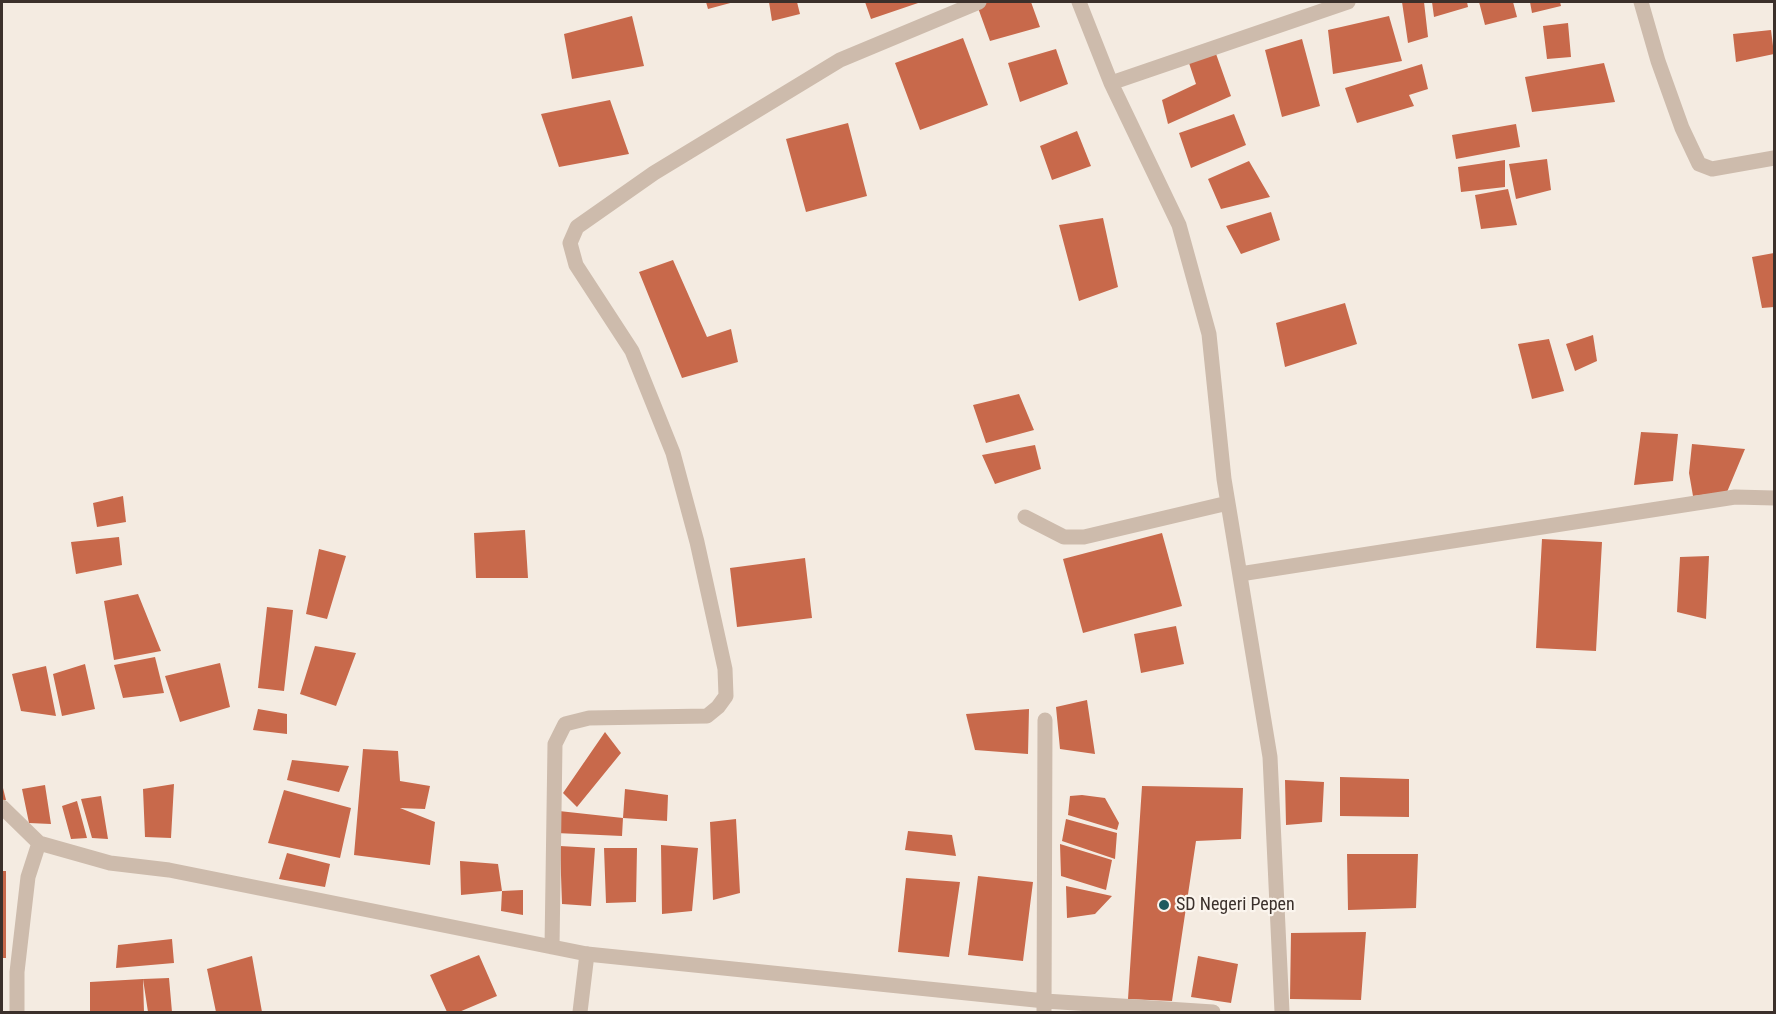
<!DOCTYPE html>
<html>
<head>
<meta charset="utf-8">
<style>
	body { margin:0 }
	#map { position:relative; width:1776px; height:1014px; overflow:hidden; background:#f4ebe1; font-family:"Roboto Condensed",sans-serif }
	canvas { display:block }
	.frame { position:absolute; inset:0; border:3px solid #3b302b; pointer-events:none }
</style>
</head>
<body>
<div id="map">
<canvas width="1776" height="1014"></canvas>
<div class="frame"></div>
</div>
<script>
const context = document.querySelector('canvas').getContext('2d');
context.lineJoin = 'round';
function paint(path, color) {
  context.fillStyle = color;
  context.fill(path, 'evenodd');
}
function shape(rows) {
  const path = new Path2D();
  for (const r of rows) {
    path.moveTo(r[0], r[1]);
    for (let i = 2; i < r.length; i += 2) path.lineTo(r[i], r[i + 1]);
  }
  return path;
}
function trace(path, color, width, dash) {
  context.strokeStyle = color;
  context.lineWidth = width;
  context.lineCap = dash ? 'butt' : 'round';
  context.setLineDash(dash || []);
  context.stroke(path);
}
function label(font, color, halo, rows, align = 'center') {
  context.font = font + ' "Roboto Condensed",sans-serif';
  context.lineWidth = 4.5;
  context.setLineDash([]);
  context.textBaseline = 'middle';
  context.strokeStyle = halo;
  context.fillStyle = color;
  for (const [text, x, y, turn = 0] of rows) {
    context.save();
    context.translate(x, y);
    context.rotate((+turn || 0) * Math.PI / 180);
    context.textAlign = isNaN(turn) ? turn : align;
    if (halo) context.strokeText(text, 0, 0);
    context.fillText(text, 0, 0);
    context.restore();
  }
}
paint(shape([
	[706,2,734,2,708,9],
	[769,2,797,2,800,14,772,21],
	[865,2,921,2,871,19],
	[990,2,1031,2,1040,27,990,41,977,5],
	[1402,2,1424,2,1428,37,1408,43],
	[1432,2,1467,2,1468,7,1434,17],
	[1479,2,1513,2,1517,17,1485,25],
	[1530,2,1560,2,1561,6,1532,13],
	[632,16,644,66,572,79,564,34],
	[1389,16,1402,61,1333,74,1328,30],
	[1568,23,1571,57,1547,59,1543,26],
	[1771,30,1774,54,1736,62,1733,34],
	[963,38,988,105,920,130,895,63],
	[1302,39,1320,106,1282,117,1265,50],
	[1056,49,1068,84,1020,102,1008,63],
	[1215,51,1231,96,1168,124,1162,100,1196,84,1188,60],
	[1604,63,1615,102,1532,112,1525,77],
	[1422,64,1428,89,1409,95,1414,106,1357,123,1345,88],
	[610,100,629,154,559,167,541,114],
	[1234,114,1246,145,1191,168,1179,133],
	[848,123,867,196,806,212,786,139],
	[1516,124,1520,147,1456,159,1452,135],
	[1077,131,1091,166,1052,180,1040,146],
	[1547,159,1551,190,1516,199,1509,164],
	[1505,160,1505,187,1461,192,1458,167],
	[1249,161,1270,197,1221,209,1208,179],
	[1508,189,1517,225,1481,229,1475,195],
	[1271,212,1280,240,1241,254,1226,226],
	[1103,218,1118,287,1079,301,1059,225],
	[1774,253,1774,307,1762,308,1752,257],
	[673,260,707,337,731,329,738,362,682,378,639,272],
	[1345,303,1357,344,1285,367,1276,323],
	[1593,335,1597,361,1575,371,1566,344],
	[1549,339,1564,391,1532,399,1518,344],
	[1019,394,1034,430,986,443,973,405],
	[1641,432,1678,434,1673,481,1634,485],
	[1692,444,1745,449,1727,492,1693,496,1689,473],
	[1035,445,1041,469,995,484,982,455],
	[123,496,126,522,97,527,93,503],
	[525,530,528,578,476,578,474,533],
	[1162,533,1182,606,1083,633,1063,559],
	[119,537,122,565,76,574,71,542],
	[1542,539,1602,542,1596,651,1536,648],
	[319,549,346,556,327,619,306,614],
	[1709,556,1706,619,1677,612,1680,557],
	[805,558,812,618,737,627,730,568],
	[138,594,161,651,114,660,104,601],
	[267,607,293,610,284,691,258,688],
	[1176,626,1184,664,1141,673,1134,634],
	[315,646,356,653,336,706,300,694],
	[155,657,164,693,123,698,114,665],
	[220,663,230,707,180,722,165,676],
	[85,664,95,709,62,716,53,674],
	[46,666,56,716,21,711,12,674],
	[1087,700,1095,754,1060,749,1056,707],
	[258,709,287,714,287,734,253,730],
	[1029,709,1028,754,975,750,966,714],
	[605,732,621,753,577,807,563,793],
	[363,749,398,751,400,781,430,786,425,809,400,808,435,822,430,865,354,855],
	[292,760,349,766,339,792,287,780],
	[1340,777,1409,779,1409,817,1340,816],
	[1285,780,1324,782,1322,822,1286,825],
	[2,784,6,800,2,800],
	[174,784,171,838,145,837,143,789],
	[45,785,51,824,29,823,22,789],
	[1142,786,1243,788,1241,839,1196,841,1172,1001,1128,999],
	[625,789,668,795,667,821,623,818,622,836,556,833,559,811,623,818],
	[284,790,351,808,340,858,268,843],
	[1082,795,1105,798,1119,823,1117,830,1068,815,1070,796],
	[101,796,108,839,92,838,81,799],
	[77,801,87,838,71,839,62,806],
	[736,819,740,893,713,900,710,822],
	[1066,819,1117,833,1115,859,1062,841],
	[908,831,952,835,956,856,905,850],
	[1060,844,1112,860,1106,890,1061,876],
	[661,845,698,848,692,911,662,914],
	[560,846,595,848,591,906,562,904],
	[604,848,637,848,636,902,606,903],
	[287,853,330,864,325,887,279,879],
	[1347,854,1418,854,1416,908,1348,910],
	[460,861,498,864,502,891,523,890,523,915,501,911,502,891,461,895],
	[2,871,6,871,6,958,2,958],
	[978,876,1033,882,1023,961,968,955],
	[906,878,960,882,949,957,898,952],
	[1066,886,1112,896,1095,914,1067,918],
	[1366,932,1361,1000,1290,999,1291,933],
	[172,939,174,963,116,968,118,945],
	[479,955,497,996,459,1012,447,1012,430,975],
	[252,956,262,1012,216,1012,207,969],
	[1198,956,1238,964,1231,1003,1191,997],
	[169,978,172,1012,148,1012,143,979,144,1012,90,1012,90,982,143,979]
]), '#c8694b');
trace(shape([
	[580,1012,587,954]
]), '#cdbbac', 15);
trace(shape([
	[1079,2,1111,83,1179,225,1209,334,1224,479,1270,757,1282,1012],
	[1641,2,1658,61,1682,128,1699,164,1712,169,1774,158],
	[1111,83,1348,2],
	[1025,517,1064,537,1084,537,1228,503],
	[1240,574,1735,497,1774,498],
	[2,807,39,843],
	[552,947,555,744,565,724,589,718,707,716,718,707,726,696,725,669,697,542,673,453,632,351,576,265,570,243,577,227,654,173,840,60,979,2],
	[17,1012,17,972,28,877,39,843,110,863,169,870,587,954,1045,1001,1213,1012],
	[1044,1012,1045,720]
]), '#cdbbac', 15);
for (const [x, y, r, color] of [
	[1164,905,6,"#1f5a5e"]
]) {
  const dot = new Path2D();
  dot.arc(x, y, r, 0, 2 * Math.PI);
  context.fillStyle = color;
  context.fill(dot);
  trace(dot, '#fbf5ee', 2);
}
label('18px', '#3b302b', '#fbf5ee', [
	["SD Negeri Pepen",1176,905]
], 'left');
</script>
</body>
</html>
